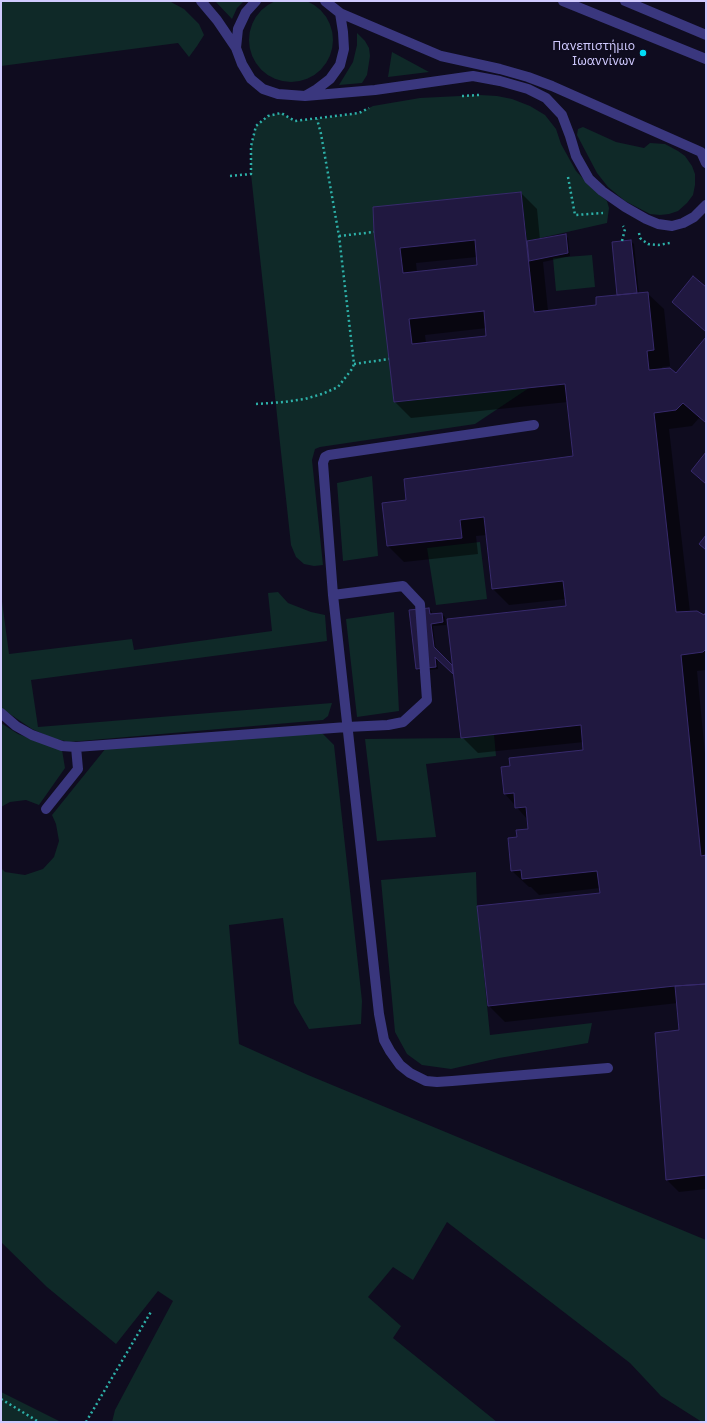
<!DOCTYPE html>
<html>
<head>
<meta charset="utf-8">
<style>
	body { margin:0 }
	#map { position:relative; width:707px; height:1423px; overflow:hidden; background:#0f0c1f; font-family:"IBM Plex Sans",sans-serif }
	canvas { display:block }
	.frame { position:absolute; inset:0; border:2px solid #d0caff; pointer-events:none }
</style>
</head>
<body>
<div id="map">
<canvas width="707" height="1423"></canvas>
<div class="frame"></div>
</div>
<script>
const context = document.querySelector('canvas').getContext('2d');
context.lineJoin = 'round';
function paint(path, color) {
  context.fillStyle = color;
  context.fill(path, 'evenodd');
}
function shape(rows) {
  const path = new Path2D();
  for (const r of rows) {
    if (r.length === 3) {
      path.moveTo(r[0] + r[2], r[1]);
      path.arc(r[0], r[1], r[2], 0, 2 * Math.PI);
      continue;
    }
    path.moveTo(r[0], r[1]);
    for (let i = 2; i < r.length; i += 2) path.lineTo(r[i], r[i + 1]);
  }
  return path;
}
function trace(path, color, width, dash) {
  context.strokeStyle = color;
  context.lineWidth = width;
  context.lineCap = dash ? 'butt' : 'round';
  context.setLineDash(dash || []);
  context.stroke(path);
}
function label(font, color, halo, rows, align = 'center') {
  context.font = font + ' "IBM Plex Sans",sans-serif';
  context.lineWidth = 4;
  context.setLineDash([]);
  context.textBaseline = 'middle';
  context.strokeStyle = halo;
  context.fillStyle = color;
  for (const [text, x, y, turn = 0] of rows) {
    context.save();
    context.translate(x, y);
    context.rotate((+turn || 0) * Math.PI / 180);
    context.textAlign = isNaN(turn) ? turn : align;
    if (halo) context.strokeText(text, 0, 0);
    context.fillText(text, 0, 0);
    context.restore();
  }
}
paint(shape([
	[291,40,42],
	[1,1,169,1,184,9,199,24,204,35,197,46,189,57,178,43,1,66],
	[215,1,244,1,237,8,232,19],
	[357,33,365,41,369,48,370,56,367,75,362,83,339,85,353,62,357,45],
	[392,52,429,72,388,77],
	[480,95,497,96,512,99,530,106,545,115,556,129,561,144,576,171,594,190,607,201,609,208,607,223,527,241,521,192,373,208,394,402,529,388,475,424,320,447,315,449,312,460,323,565,314,566,304,564,296,557,291,545,251,174,251,146,256,126,268,116,281,113,295,121,317,119,359,113,373,106,420,98],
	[583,127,616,142,644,148,650,143,665,144,678,151,685,156,692,166,695,174,695,185,693,195,687,203,678,211,669,214,660,215,650,214,625,201,608,187,597,173,577,135,578,129],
	[592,255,595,287,556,291,553,258],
	[372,476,378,556,343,561,337,483],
	[480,542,487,599,436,605,427,548],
	[278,592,288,603,311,612,325,615,327,641,31,680,38,727,332,703,328,716,323,720,69,742,52,738,32,729,1,708,1,594,9,654,132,639,134,650,272,631,268,593],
	[394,612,399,711,357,717,346,619],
	[1,723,18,734,62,750,65,768,39,805,26,800,10,802,1,807],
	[312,728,323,734,334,745,362,1001,361,1024,309,1029,294,1003,283,918,229,925,239,1044,308,1075,706,1240,706,1422,702,1422,661,1396,630,1363,447,1222,413,1280,393,1267,368,1297,401,1326,393,1338,497,1422,112,1422,115,1410,173,1301,158,1291,116,1344,47,1287,1,1242,1,868,5,872,25,875,43,869,54,857,59,841,56,824,52,815,106,748],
	[494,734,496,756,426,764,436,837,377,841,365,739,461,738],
	[476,872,477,906,490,1035,592,1023,588,1043,499,1058,451,1069,422,1065,407,1054,395,1032,381,880],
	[1,1392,61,1422,1,1422]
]), '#0f2928');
paint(shape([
	[521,193,537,209,540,240,565,235,568,238,570,256,543,262,548,311,598,306,619,296,631,241,634,244,639,294,647,293,664,309,670,366,662,367,663,370,677,374,706,339,706,424,699,418,692,426,669,429,690,612,704,616,706,614,706,670,697,671,706,764,706,1189,679,1192,667,1180,656,1034,680,1031,678,1003,505,1022,489,1006,601,894,600,888,539,895,531,887,529,887,512,871,518,838,529,830,528,820,505,794,511,767,585,751,584,742,478,753,462,737,454,674,437,658,438,669,419,671,417,668,429,609,432,612,432,615,442,614,445,617,446,625,433,626,436,651,454,667,567,607,566,599,509,605,493,589,487,535,476,536,478,554,404,562,387,545,407,501,574,457,568,402,411,418,395,402,375,232],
	[477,257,478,266,417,272,416,263],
	[487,328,487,337,426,343,425,335],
	[706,288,706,333,673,302]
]), '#0007');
const building = shape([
	[521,192,534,312,596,305,596,297,648,292,654,350,647,351,649,370,670,368,676,373,706,337,706,423,683,403,676,410,654,413,676,612,697,611,704,615,706,612,706,649,703,652,681,655,701,856,706,855,706,984,675,986,488,1006,477,906,600,893,597,871,522,879,521,870,511,871,508,838,517,837,516,830,528,829,526,807,515,808,514,793,504,794,501,767,510,766,509,758,583,750,581,725,461,738,447,619,566,606,563,581,492,589,484,517,460,520,462,538,387,546,382,503,406,500,404,479,573,456,565,384,394,402,374,232,373,207,521,192],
	[475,240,477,265,403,273,400,248,475,240],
	[484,311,486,336,412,344,409,319,484,311],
	[566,234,568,253,529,261,527,241,566,234],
	[631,240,637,293,617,295,612,242,631,240],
	[693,276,706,287,706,332,672,302,693,276],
	[706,452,706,484,691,471,706,452],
	[706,535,706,550,699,544,706,535],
	[429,608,430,614,442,613,443,622,431,624,434,647,452,665,453,674,435,657,436,667,416,669,409,610,429,608],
	[706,984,706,1175,666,1180,655,1033,679,1030,675,986,706,984]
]);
paint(building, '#201840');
trace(building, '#372a6c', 1);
trace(shape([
	[462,96,479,95],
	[230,176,251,174,251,146,256,126,268,116,281,113,295,121,359,113,369,108],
	[568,177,575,215,603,213],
	[639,233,640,238,648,244,658,245,670,243],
	[339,236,374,232],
	[622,241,625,229,623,226],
	[354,364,389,359],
	[256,404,284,402,305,399,322,394,338,387,352,369,354,364,339,236,321,134,317,119],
	[1,1399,39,1422],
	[86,1422,152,1310]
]), '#2db0a8', 2.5, [2, 3]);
trace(shape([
	[201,1,217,20,236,48,242,64,251,79,263,89,278,94,305,96,317,89,330,79,340,65,344,49,343,32,340,13,325,1],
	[563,1,706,59],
	[625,1,706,35],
	[340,13,441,56,500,69,528,77,552,86,701,152,706,163],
	[236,48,238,29,246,12,256,1],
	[305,96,375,90,473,76,500,81,528,89,546,98,562,115,570,136,576,156,589,179,602,191,625,207,646,219,658,224,672,226,683,223,694,217,706,205],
	[534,425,329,455,325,457,323,463,333,595,379,1014,384,1040,390,1051,400,1065,410,1073,426,1081,437,1082,452,1081,608,1068],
	[1,713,16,726,32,735,62,746,76,747,347,727,388,725,403,722,427,700,420,604,403,586,333,595],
	[46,809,78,769,76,747]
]), '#3a377e', 10);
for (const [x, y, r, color] of [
	[643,53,4,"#00dcf5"]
]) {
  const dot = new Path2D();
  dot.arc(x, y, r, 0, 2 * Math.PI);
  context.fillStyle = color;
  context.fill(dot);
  trace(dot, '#0f0c1f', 1.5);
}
label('13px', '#d0caff', '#0f0c1f', [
	["Πανεπιστήμιο",635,46],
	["Ιωαννίνων",635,61]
], 'right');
</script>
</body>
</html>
